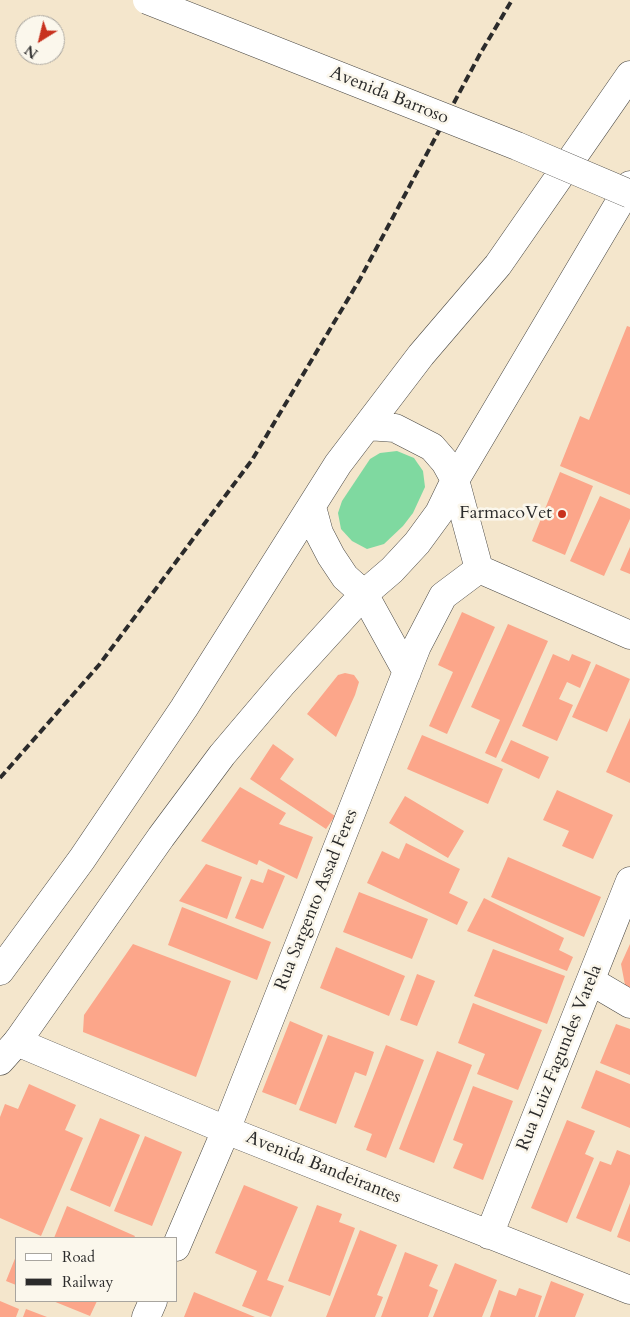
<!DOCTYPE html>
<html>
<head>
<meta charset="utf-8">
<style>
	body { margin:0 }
	#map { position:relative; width:630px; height:1317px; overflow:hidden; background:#f4e6cc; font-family:Cardo,serif }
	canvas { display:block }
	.legend { position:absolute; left:15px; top:1237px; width:162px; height:65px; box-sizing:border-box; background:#fbf7ec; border:1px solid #a8a59f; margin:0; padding:6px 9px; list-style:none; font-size:15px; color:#2b2b2b }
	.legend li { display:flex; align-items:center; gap:10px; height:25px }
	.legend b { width:25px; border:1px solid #a8a59f }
	.north { position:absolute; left:15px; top:15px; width:50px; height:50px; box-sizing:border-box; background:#fbf7ec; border:1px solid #a8a59f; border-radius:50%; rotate:216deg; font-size:14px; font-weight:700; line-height:20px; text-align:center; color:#2b2b2b }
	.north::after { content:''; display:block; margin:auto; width:18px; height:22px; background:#c8321e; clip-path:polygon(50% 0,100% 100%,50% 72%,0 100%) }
</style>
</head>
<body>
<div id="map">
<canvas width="630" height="1317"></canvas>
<ul class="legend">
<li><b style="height:6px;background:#fff"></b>Road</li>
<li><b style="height:6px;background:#2b2b2b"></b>Railway</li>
</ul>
<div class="north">N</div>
</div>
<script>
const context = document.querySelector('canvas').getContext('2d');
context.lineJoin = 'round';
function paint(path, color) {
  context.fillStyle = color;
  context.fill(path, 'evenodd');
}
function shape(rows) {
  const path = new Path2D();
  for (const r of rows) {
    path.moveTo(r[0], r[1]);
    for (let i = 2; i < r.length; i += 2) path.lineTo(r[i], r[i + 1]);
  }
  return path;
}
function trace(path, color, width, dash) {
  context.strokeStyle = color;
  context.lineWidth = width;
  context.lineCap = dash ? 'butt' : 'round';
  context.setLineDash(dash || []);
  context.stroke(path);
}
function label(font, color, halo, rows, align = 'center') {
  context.font = font + ' Cardo,serif';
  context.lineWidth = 5;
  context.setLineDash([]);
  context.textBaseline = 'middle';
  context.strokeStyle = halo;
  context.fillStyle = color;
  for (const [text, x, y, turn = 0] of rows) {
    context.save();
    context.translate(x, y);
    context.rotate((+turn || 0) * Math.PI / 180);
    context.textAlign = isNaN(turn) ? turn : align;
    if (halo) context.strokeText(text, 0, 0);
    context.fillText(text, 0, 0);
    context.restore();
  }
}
paint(shape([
	[397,451,414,458,423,471,425,487,413,513,403,526,384,544,367,549,352,541,341,529,338,513,342,501,370,459,380,453]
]), '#7fd9a0');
paint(shape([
	[627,326,630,327,630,495,560,466,580,416,589,420],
	[560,472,593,486,565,555,532,541],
	[600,496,630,509,630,519,604,576,570,561],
	[630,547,630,574,620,570],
	[462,612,495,627,447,734,429,726,453,672,438,665],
	[508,624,548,641,496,758,485,753,500,720,471,707],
	[553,654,569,661,572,654,591,662,580,688,567,682,559,699,573,705,557,741,522,726],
	[596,664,630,679,607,732,572,717],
	[345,673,354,675,359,682,355,695,336,737,307,714,338,675],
	[630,718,630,783,606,772],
	[422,735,503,769,488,804,407,769],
	[511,740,549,757,539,779,501,761],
	[273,744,294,759,280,779,335,816,326,829,250,779],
	[240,787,286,813,279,824,313,837,297,879,259,860,257,865,201,841],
	[557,790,613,815,593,859,562,846,569,831,543,820],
	[405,796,464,831,448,858,389,823],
	[406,843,460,869,449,893,468,902,457,925,367,883,382,851,399,859],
	[508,857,601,897,584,937,491,897],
	[206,864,242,877,227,919,179,901],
	[268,869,285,876,263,929,235,918,251,879,263,883],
	[359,892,428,919,412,959,343,932],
	[484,898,564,938,559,950,573,957,567,971,467,931],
	[182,907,271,942,257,980,168,945],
	[133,944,231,981,196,1077,83,1032,84,1015],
	[630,944,630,988,625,985,621,964],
	[336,947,405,976,389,1016,320,988],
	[493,949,565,976,547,1024,474,996],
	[417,974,435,981,417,1026,400,1020],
	[473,1003,542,1030,518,1090,477,1074,485,1054,458,1043],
	[290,1021,323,1035,296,1105,262,1092],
	[616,1024,630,1029,630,1075,600,1063],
	[328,1035,374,1052,366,1076,355,1072,336,1124,299,1110],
	[386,1045,424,1060,386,1158,366,1150,372,1134,354,1127],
	[437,1051,472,1065,434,1163,399,1149],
	[596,1070,630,1084,630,1128,581,1108],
	[29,1084,76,1105,65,1130,83,1138,41,1236,0,1218,0,1117,5,1104,18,1109],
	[473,1086,513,1101,483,1180,453,1168,463,1144,453,1140],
	[100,1118,140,1135,110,1207,70,1190],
	[567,1120,595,1131,585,1154,594,1158,567,1223,531,1208],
	[145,1136,182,1152,152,1226,114,1211],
	[617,1150,630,1155,630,1184,611,1232,576,1218,600,1161,611,1165],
	[244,1185,298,1207,267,1280,284,1286,271,1317,242,1306,257,1271,215,1253],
	[630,1203,630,1242,617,1237],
	[317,1205,342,1214,339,1222,355,1228,330,1296,288,1281],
	[67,1206,135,1236,134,1238,54,1238],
	[360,1230,397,1245,377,1295,383,1297,375,1317,326,1317],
	[405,1252,438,1265,429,1286,438,1290,428,1317,381,1317],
	[16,1256,16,1285,6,1281],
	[455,1263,497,1280,482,1317,433,1317],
	[551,1281,584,1294,575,1317,538,1317],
	[519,1288,542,1296,535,1317,490,1317,499,1290,516,1296],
	[194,1292,255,1317,184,1317],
	[0,1301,19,1309,16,1317,0,1317],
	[53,1301,97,1301,90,1316],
	[26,1309,47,1317,23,1317]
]), '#fca68a');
const street = shape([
	[455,480,479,569],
	[479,569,630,635],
	[364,594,407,672],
	[591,981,630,1004],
	[17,1042,226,1130,630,1290],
	[489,1235,630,881],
	[176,1247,226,1130,417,646,443,596,479,569],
	[146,1317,153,1301]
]);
const primary = shape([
	[367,426,395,428,432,447,445,462,455,480],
	[312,507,319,533,331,556,345,577,364,594],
	[0,971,82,859,184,708,338,464,421,355,498,265,630,75],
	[0,1061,17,1042,161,837,222,755,283,683,364,594,392,570,417,543,439,513,455,480,630,185]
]);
trace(street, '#494743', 29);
trace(primary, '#494743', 29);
trace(street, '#fff', 28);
trace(primary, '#fff', 28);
trace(shape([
	[0,778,99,665,252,460,360,279,480,54,512,0]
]), '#2b2b2b', 4, [8, 4]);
const secondaryBridge = shape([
	[147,0,517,146,630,194]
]);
trace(secondaryBridge, '#494743', 29, []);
trace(secondaryBridge, '#fff', 28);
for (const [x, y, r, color] of [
	[562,514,5,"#c8321e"]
]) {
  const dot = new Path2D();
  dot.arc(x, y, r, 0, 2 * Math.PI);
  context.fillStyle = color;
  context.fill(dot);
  trace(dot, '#fbf7ec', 2);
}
label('18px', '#2b2b2b', '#fbf7ec', [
	["Avenida Barroso",389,96,22],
	["Rua Sargento Assad Feres",317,900,-68],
	["Rua Luiz Fagundes Varela",560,1058,-68],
	["Avenida Bandeirantes",323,1168,22]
]);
label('18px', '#2b2b2b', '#fbf7ec', [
	["FarmacoVet",552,514]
], 'right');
</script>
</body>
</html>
